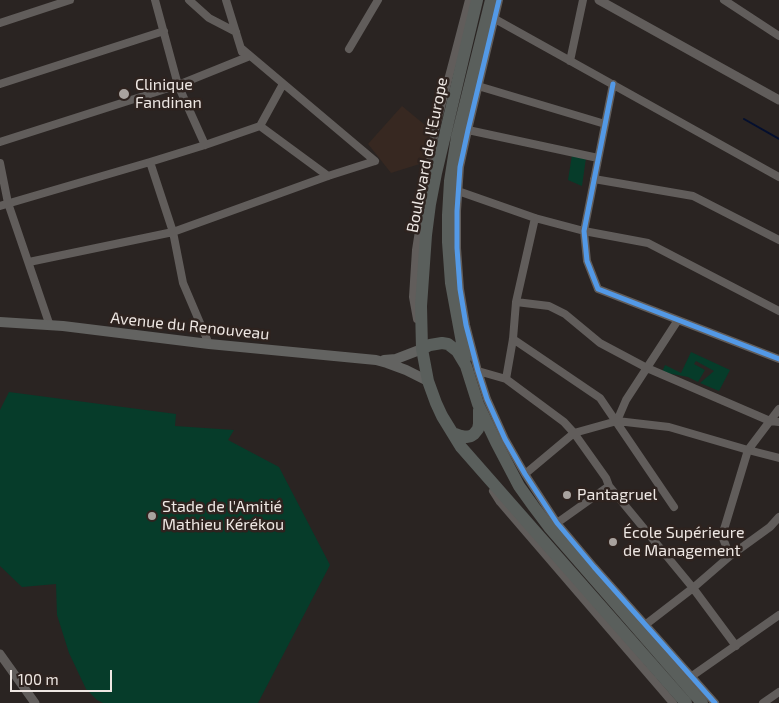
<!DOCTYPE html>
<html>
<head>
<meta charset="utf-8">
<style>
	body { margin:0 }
	#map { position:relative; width:779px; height:703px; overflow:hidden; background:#2a2422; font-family:"Exo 2",sans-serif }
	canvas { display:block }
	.scale { position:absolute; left:10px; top:670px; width:102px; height:22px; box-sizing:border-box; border:2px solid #eee7e3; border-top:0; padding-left:6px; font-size:15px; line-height:18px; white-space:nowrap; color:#eee7e3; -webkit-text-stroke:4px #2e231f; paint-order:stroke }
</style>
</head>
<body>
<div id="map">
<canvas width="779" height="703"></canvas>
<div class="scale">100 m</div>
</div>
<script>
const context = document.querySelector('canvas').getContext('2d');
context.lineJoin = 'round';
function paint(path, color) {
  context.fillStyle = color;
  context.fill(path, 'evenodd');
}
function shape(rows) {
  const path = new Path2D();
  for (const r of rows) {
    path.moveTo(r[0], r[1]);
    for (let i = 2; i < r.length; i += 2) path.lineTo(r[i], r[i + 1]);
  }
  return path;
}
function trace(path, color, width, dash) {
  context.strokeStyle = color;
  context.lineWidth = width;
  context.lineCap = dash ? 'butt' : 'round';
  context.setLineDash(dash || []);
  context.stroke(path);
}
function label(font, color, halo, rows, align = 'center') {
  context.font = font + ' "Exo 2",sans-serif';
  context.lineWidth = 5;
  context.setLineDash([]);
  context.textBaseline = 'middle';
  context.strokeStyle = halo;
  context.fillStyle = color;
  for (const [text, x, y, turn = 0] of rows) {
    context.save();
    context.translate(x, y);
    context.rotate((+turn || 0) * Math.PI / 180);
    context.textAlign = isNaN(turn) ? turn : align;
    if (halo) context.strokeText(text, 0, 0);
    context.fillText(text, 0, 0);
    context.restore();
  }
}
paint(shape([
	[402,106,431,130,426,162,391,173,368,144]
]), '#372821');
paint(shape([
	[572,155,586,158,582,186,568,180],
	[691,352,730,370,719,391,700,383,714,371,696,361,694,364,705,370,698,382,688,377,662,372,665,365,681,373],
	[9,392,176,414,175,426,234,430,228,440,279,467,330,565,258,703,103,703,97,700,86,689,69,653,57,615,56,584,22,587,0,566,0,410]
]), '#063c2a');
trace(shape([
	[744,119,779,139]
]), '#040f2f', 2);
trace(shape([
	[155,0,178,85,205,145],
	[189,0,209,18,236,32],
	[226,0,242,52],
	[499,0,468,130,460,167,457,211,457,248,460,289,466,325,478,371,487,399,505,439,525,474,557,523,594,567,715,703],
	[724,0,779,36],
	[495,19,779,177],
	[0,23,70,0],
	[241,48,375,161],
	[349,49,378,0],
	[570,61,583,0],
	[0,84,164,31],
	[613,84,584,231,587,261,598,289,779,359],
	[478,86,605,124],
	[260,126,328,176],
	[468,130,598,158],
	[0,142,178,85,250,56],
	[150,162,173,232,183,283,209,344],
	[0,163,8,203,50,326],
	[594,179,693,196,779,240],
	[458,191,535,218,584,231,648,243,779,311],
	[0,206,150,162,205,145,260,126,283,84],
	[29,262,173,232,328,176,375,161],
	[516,302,549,306,565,314,600,343,647,368,770,421,779,422],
	[417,319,413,297,416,250,435,130,469,0],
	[513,339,600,398,674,507],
	[478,371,506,379,564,422,574,433,606,478,609,486,693,588,736,646],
	[506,379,513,339,516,302,535,218],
	[617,421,626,400,678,320],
	[525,474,574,433,617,421,669,427,748,450,779,458],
	[493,491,500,502,673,703],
	[557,523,609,486],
	[730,556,722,536,748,450,779,409],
	[645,625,693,588,730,556,770,527,779,517],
	[692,676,779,615],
	[763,703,779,692]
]), '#615d5b', 8);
trace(shape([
	[599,0,779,100],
	[0,654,35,703]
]), '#615d5b', 9);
trace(shape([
	[0,322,63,326,209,344,376,360,387,363,406,370,428,381],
	[384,360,396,359,422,349]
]), '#636361', 10);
trace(shape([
	[477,0,436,173,430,204,426,235,421,306,422,349,428,381,436,403,442,416,461,447,686,703],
	[422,349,430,345,442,343,448,344,457,351,466,366,478,404,496,442,519,486,534,507,549,527,702,703],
	[465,359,451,283,448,242,448,215,450,181,457,137,491,0],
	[453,433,461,436,466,437,471,436,474,434,478,429,479,424,479,410]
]), '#5a5f5c', 12);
trace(shape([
	[499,0,468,130,460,167,457,211,457,248,460,289,466,325,478,371,487,399,505,439,525,474,557,523,594,567,715,703],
	[613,84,584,231,587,261,598,289,779,359]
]), '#5399e6', 5);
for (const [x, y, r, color] of [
	[124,94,6,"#a9a39f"],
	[567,495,5,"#a9a39f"],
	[152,516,5,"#a9a39f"],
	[613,542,5,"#a9a39f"]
]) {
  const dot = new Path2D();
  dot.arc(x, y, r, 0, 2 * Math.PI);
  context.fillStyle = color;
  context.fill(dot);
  trace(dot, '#2e231f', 2);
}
label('16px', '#eee7e3', '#2e231f', [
	["Clinique",135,85],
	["Fandinan",135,103],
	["Pantagruel",577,495],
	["Stade de l'Amitié",162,507],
	["Mathieu Kérékou",162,525],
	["École Supérieure",623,533],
	["de Management",623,551]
], 'left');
label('16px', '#eee7e3', '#2e231f', [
	["Boulevard de l’Europe",427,155,-79],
	["Avenue du Renouveau",190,326,6]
]);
</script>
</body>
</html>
